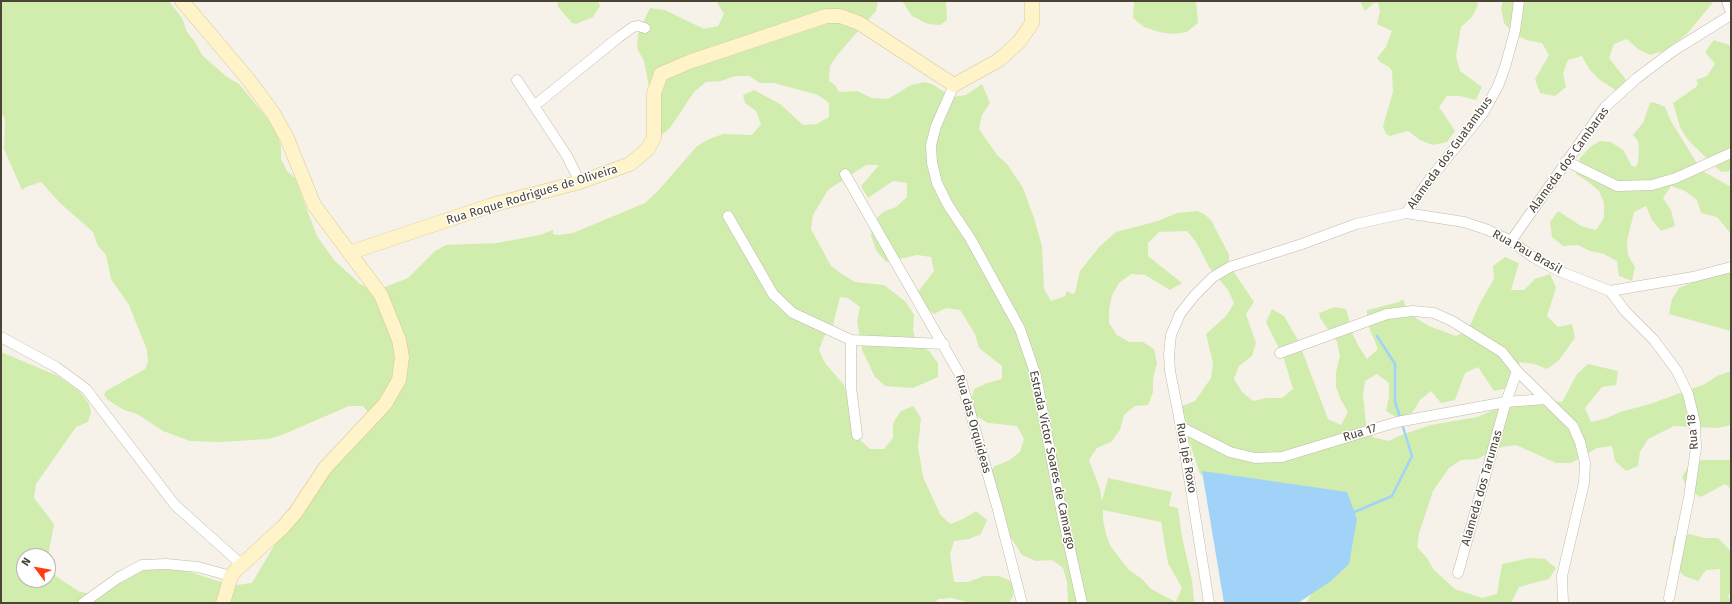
<!DOCTYPE html>
<html>
<head>
<meta charset="utf-8">
<style>
	body { margin:0 }
	#map { position:relative; width:1732px; height:604px; overflow:hidden; background:#f6f2e9; font-family:"Fira Sans",sans-serif }
	canvas { display:block }
	.frame { position:absolute; inset:0; border:2px solid #4a4336; pointer-events:none }
	.north { position:absolute; left:16px; top:548px; width:40px; height:40px; box-sizing:border-box; background:#fff; border:1px solid #b7b4af; border-radius:50%; rotate:302deg; font-size:11px; font-weight:700; line-height:16px; text-align:center; color:#4a4336 }
	.north::after { content:''; display:block; margin:auto; width:14px; height:18px; background:#ff3c16; clip-path:polygon(50% 0,100% 100%,50% 72%,0 100%) }
</style>
</head>
<body>
<div id="map">
<canvas width="1732" height="604"></canvas>
<div class="frame"></div>
<div class="north">N</div>
</div>
<script>
const context = document.querySelector('canvas').getContext('2d');
context.lineJoin = 'round';
function paint(path, color) {
  context.fillStyle = color;
  context.fill(path, 'evenodd');
}
function shape(rows) {
  const path = new Path2D();
  for (const r of rows) {
    path.moveTo(r[0], r[1]);
    for (let i = 2; i < r.length; i += 2) path.lineTo(r[i], r[i + 1]);
  }
  return path;
}
function trace(path, color, width, dash) {
  context.strokeStyle = color;
  context.lineWidth = width;
  context.lineCap = dash ? 'butt' : 'round';
  context.setLineDash(dash || []);
  context.stroke(path);
}
function label(font, color, halo, rows, align = 'center') {
  context.font = font + ' "Fira Sans",sans-serif';
  context.lineWidth = 3;
  context.setLineDash([]);
  context.textBaseline = 'middle';
  context.strokeStyle = halo;
  context.fillStyle = color;
  for (const [text, x, y, turn = 0] of rows) {
    context.save();
    context.translate(x, y);
    context.rotate((+turn || 0) * Math.PI / 180);
    context.textAlign = isNaN(turn) ? turn : align;
    if (halo) context.strokeText(text, 0, 0);
    context.fillText(text, 0, 0);
    context.restore();
  }
}
paint(shape([
	[1,1,169,1,182,18,187,32,195,42,202,55,227,77,239,84,268,119,277,133,281,146,281,159,287,171,295,178,317,236,334,260,360,284,372,290,380,289,408,278,435,251,446,245,497,243,540,235,553,230,553,234,558,235,573,233,645,203,658,191,697,146,709,139,723,134,752,135,761,124,756,111,745,103,743,95,754,90,780,104,803,125,817,124,829,117,829,103,818,95,774,83,760,83,749,76,735,76,721,81,706,82,694,92,670,128,659,137,644,61,637,48,638,33,650,8,665,10,704,29,718,26,724,14,716,1,878,1,876,11,838,54,830,66,829,81,835,85,839,92,857,91,872,98,888,99,911,85,925,82,932,84,952,97,966,95,982,84,990,103,982,115,979,129,997,155,1007,164,1023,188,1034,218,1042,246,1044,289,1051,301,1065,296,1067,291,1072,294,1075,293,1080,271,1100,246,1116,232,1158,221,1177,213,1197,211,1204,214,1211,220,1229,255,1229,265,1254,302,1246,314,1256,343,1252,356,1239,366,1234,379,1242,392,1253,401,1267,398,1282,398,1293,389,1284,359,1266,322,1272,309,1284,316,1298,340,1328,419,1341,425,1348,412,1341,400,1336,387,1336,372,1340,356,1337,342,1320,318,1319,313,1335,307,1346,309,1353,335,1359,347,1367,359,1378,349,1367,322,1367,310,1399,302,1403,299,1406,308,1417,319,1429,326,1456,336,1468,330,1480,303,1494,279,1493,266,1505,257,1519,263,1511,290,1524,290,1535,279,1550,274,1556,288,1547,316,1558,327,1572,324,1575,338,1559,360,1547,369,1534,364,1520,362,1508,388,1494,391,1478,367,1465,373,1455,400,1441,403,1431,391,1420,400,1412,413,1398,418,1386,411,1389,397,1389,383,1377,374,1365,381,1363,395,1366,424,1373,437,1388,441,1401,435,1431,425,1477,417,1516,401,1530,398,1562,402,1577,374,1588,364,1618,371,1616,385,1602,387,1585,408,1591,422,1607,418,1620,412,1650,404,1705,384,1717,376,1731,371,1731,425,1717,428,1674,426,1648,439,1640,452,1638,466,1626,471,1615,461,1612,446,1597,448,1571,463,1556,463,1516,445,1502,447,1477,459,1461,460,1449,468,1433,491,1419,533,1417,547,1427,558,1434,570,1455,589,1482,598,1497,594,1502,564,1530,558,1545,559,1556,568,1549,579,1519,587,1511,603,1306,603,1311,595,1316,581,1330,581,1342,571,1345,565,1200,474,1182,420,1182,406,1195,401,1211,378,1213,363,1206,334,1227,315,1234,303,1228,290,1209,267,1196,242,1187,231,1159,232,1148,243,1148,256,1182,283,1170,290,1145,275,1131,274,1119,283,1112,295,1109,310,1109,323,1117,335,1129,342,1143,342,1154,349,1157,363,1153,379,1153,392,1148,405,1135,406,1124,415,1120,430,1111,442,1097,448,1089,460,1100,489,1102,501,1108,478,1172,492,1169,506,1178,508,1182,537,1192,580,1194,603,1068,603,1067,582,1063,568,1052,560,1036,561,1022,555,1006,530,985,476,995,466,1008,461,1020,452,1024,439,1017,426,988,423,976,416,970,404,974,389,987,383,1002,379,1002,366,979,348,975,334,960,310,946,308,934,314,923,305,917,293,934,271,931,257,917,255,886,262,876,250,871,236,873,222,883,212,896,207,907,197,907,183,893,181,868,198,861,186,879,165,866,165,828,190,813,215,811,229,831,266,842,274,855,282,884,285,906,302,914,315,913,330,917,344,929,351,938,363,938,377,913,388,885,386,875,377,862,350,857,321,860,307,848,298,840,297,833,325,824,337,819,350,825,363,844,385,849,398,855,427,860,440,870,449,884,449,893,438,893,423,901,411,913,406,921,418,918,447,923,477,940,514,950,524,963,519,976,511,987,520,981,534,969,539,954,541,950,554,954,582,968,582,984,576,999,576,1013,582,1013,596,1009,603,970,603,952,598,938,599,935,603,1,603,1,352,58,376,80,392,89,404,91,412,88,422,76,427,36,484,34,498,54,524,48,556,24,556,24,580,48,580,48,564,57,577,80,592,94,594,117,571,132,567,178,568,221,582,237,585,252,583,288,522,356,441,368,432,372,417,363,406,349,406,282,435,268,439,220,442,190,441,163,431,137,414,124,410,108,400,104,395,106,391,145,369,148,362,147,350,129,305,111,279,106,255,98,246,93,232,61,204,41,182,26,187,22,190,4,149,5,119,1,112],
	[1103,510,1161,522,1168,563,1182,588,1176,602,1151,589,1142,579,1129,570,1111,547,1106,534,1103,520],
	[558,1,598,1,600,6,593,17,576,24,572,23,558,7],
	[902,1,946,1,947,20,940,25,928,24,912,16],
	[1134,1,1196,1,1198,23,1187,32,1173,34,1159,32,1144,27,1133,18],
	[1360,1,1477,1,1478,5,1472,17,1461,27,1456,56,1460,71,1482,87,1476,100,1460,96,1447,96,1439,107,1455,131,1447,142,1433,145,1420,140,1408,131,1390,136,1386,134,1383,126,1393,92,1392,71,1389,67,1380,62,1377,58,1386,47,1392,31,1377,24,1380,11,1378,3,1374,3,1365,11],
	[1503,1,1714,1,1687,34,1664,51,1650,55,1638,49,1627,39,1614,44,1609,58,1627,81,1623,95,1600,80,1589,69,1582,56,1568,60,1563,73,1566,87,1555,96,1540,93,1535,79,1549,55,1542,43,1526,40,1514,34,1504,23,1501,9],
	[1714,40,1729,45,1731,47,1731,171,1721,172,1688,140,1680,127,1673,103,1696,87,1698,83,1696,80,1707,76,1715,64,1705,52],
	[1653,102,1665,107,1671,121,1701,170,1731,187,1731,234,1717,217,1701,213,1697,200,1685,191,1671,186,1663,198,1671,210,1675,226,1661,231,1652,220,1646,206,1634,212,1627,241,1628,255,1635,267,1632,281,1619,276,1617,261,1604,254,1590,251,1578,245,1563,246,1552,237,1550,222,1558,211,1581,226,1596,230,1604,218,1604,203,1599,191,1587,181,1576,174,1580,158,1590,147,1600,141,1611,142,1623,150,1632,166,1636,167,1638,162,1639,149,1638,141,1633,135,1643,123,1650,103],
	[1731,266,1731,331,1669,314,1672,299,1679,288],
	[1702,460,1731,460,1731,489,1725,484,1701,497,1688,490,1682,477,1689,466],
	[1689,534,1704,538,1718,538,1729,549,1731,555,1731,594,1728,595,1731,603,1720,603,1720,569,1706,570,1698,581,1684,576,1675,566,1672,551,1674,537]
]), '#d0edae');
paint(shape([
	[1202,471,1347,492,1357,519,1349,564,1331,581,1298,603,1224,603]
]), '#a1d2f7');
trace(shape([
	[1377,336,1395,364,1395,402,1401,420],
	[1352,513,1392,496,1412,456,1402,424]
]), '#a1d2f7', 2.5);
const street = shape([
	[1727,1,1731,12],
	[517,80,567,156,580,182],
	[954,85,936,126,931,145,932,163,937,183,948,205,970,238,1020,329,1036,376,1061,509,1082,603],
	[534,106,619,37,633,27,638,26,645,28],
	[1566,161,1617,186,1652,185,1676,178,1731,153],
	[845,174,959,373,998,510,1022,603],
	[1406,213,1430,179,1483,113,1498,86,1505,67,1515,31,1519,1],
	[728,216,773,294,793,313,851,340,944,344],
	[1511,241,1605,107,1637,78,1673,51,1731,15],
	[1610,291,1625,311,1654,340,1677,371,1688,394,1695,423,1696,448,1689,497,1669,598],
	[1,337,56,367,86,389,175,505,241,564],
	[851,340,851,387,857,435],
	[1280,353,1387,314,1413,311,1434,313,1452,321,1502,352,1517,371,1573,426,1580,442,1585,463,1584,483,1562,576,1563,603],
	[1181,427,1230,452,1255,458,1282,457,1397,422,1506,402,1546,399],
	[1458,573,1506,402,1517,371],
	[83,603,118,578,142,565,166,564,198,567,231,576],
	[1209,603,1181,427,1170,371,1169,354,1171,335,1180,314,1194,296,1213,277,1230,267,1302,244,1356,224,1406,213,1464,222,1488,230,1511,241,1533,257,1559,271,1610,291,1693,277,1731,267]
]);
const secondary = shape([
	[182,1,248,79,273,113,287,138,314,205,381,295,399,340,402,357,399,380,385,404,325,468,296,512,283,527,236,570,231,576,223,603],
	[349,253,492,205,580,182,630,164,648,149,654,137,654,93,661,74,689,62,826,16,840,16,859,23,954,85,999,60,1019,42,1032,23,1032,1]
]);
trace(street, '#c2baaa', 11);
trace(secondary, '#dac895', 15);
trace(street, '#fff', 10);
trace(secondary, '#fff3c9', 14);
label('12px', '#4a4336', '#fff', [
	["Alameda dos Guatambus",1450,153,-54],
	["Alameda dos Cambaras",1569,160,-54],
	["Rua Roque Rodrigues de Oliveira",532,195,-17],
	["Rua Pau Brasil",1527,252,29],
	["Rua das Orquídeas",973,424,74],
	["Rua 18",1693,432,-95],
	["Rua 17",1360,433,-17],
	["Rua Ipê Roxo",1186,458,80],
	["Estrada Victor Soares de Camargo",1052,460,78],
	["Alameda dos Tarumas",1482,488,-74]
]);
</script>
</body>
</html>
